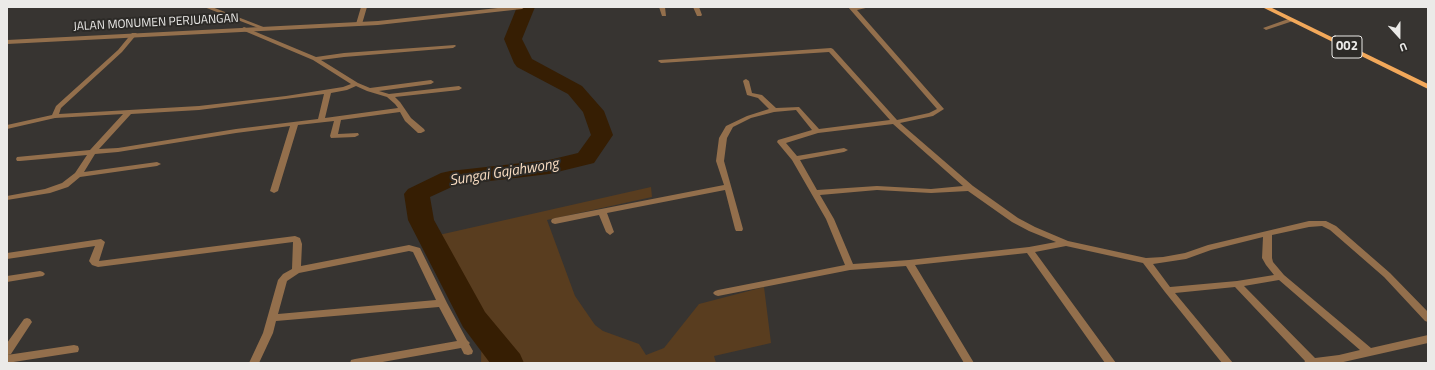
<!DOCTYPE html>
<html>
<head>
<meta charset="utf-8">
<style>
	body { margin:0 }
	#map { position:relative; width:1435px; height:370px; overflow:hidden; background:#373431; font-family:"Titillium Web",sans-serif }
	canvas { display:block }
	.frame { position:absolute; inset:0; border:8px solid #ebeae8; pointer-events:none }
	.north { position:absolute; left:1379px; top:16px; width:40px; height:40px; -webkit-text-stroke:3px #2c2a27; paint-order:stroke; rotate:159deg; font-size:11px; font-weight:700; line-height:16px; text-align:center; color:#ebeae8 }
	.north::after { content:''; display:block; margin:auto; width:14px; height:18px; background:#ebeae8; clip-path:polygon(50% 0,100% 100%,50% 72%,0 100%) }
</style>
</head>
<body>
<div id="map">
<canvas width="1435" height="370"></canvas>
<div class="frame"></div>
<div class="north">U</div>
</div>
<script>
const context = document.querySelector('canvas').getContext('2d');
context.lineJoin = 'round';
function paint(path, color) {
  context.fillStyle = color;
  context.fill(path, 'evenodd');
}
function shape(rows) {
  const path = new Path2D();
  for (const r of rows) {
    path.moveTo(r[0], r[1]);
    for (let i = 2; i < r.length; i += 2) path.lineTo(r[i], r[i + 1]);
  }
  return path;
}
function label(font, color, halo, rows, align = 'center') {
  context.font = font + ' "Titillium Web",sans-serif';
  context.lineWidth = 4;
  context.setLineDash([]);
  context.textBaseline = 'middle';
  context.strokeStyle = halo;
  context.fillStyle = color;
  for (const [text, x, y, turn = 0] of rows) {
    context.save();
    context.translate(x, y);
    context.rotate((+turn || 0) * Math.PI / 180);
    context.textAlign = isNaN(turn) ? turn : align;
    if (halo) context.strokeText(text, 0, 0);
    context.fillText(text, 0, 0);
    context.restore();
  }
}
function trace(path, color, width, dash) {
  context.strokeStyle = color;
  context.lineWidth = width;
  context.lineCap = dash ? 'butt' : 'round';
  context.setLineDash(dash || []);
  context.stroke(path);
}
paint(shape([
	[651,187,652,197,547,220,575,296,595,325,603,331,639,344,646,355,664,348,699,304,764,287,771,343,714,356,716,363,481,363,482,321,430,237]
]), '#593d1f');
paint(shape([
	[517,7,535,7,522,39,532,59,582,86,604,111,613,135,594,163,549,174,456,185,430,197,434,220,485,312,520,354,524,363,490,363,463,327,408,220,404,194,408,189,441,173,450,171,549,160,578,153,591,135,583,112,568,94,517,67,514,63,504,39,517,7]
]), '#361e03');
paint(shape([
	[204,7,212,7,266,28,261,29,204,7],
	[361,7,367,7,362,24,359,26,356,24,361,7],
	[659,7,665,7,666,16,662,16,659,7],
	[693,7,699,7,702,15,701,16,697,16,693,7],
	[848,7,870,7,857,10,944,109,933,116,900,123,973,186,1018,218,1035,227,1068,241,1146,258,1163,257,1185,253,1208,245,1309,221,1326,221,1336,226,1390,273,1428,312,1428,322,1425,321,1384,277,1330,230,1322,226,1309,227,1272,235,1272,258,1273,262,1284,275,1371,348,1428,335,1428,343,1339,363,1304,363,1305,361,1235,287,1175,293,1233,363,1222,363,1165,292,1143,263,1066,246,1035,252,1116,363,1105,363,1027,253,915,265,974,363,964,363,906,266,850,270,718,296,715,295,713,293,715,291,718,290,845,265,826,219,792,160,777,142,778,140,812,130,796,110,774,112,751,118,733,127,727,138,724,161,743,229,742,231,736,231,735,229,725,190,607,213,614,232,610,235,606,232,599,215,555,224,552,223,551,221,552,219,555,218,724,185,716,161,719,138,726,126,747,116,769,109,758,98,747,95,743,81,744,80,746,79,749,81,752,93,762,95,776,108,799,107,819,129,890,120,829,52,661,63,658,61,659,60,831,48,833,49,897,120,929,113,937,109,848,7],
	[893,124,963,186,931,189,877,186,817,190,800,160,844,152,848,150,844,148,797,156,786,143,818,133,893,124],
	[877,190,931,193,968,191,1012,222,1029,231,1056,242,1029,247,909,260,853,264,834,219,820,195,877,190],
	[1263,237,1262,258,1266,265,1274,275,1237,281,1170,287,1153,264,1186,259,1211,250,1263,237],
	[1279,280,1360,350,1339,355,1315,358,1244,286,1279,280],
	[1291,18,1293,19,1293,21,1266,30,1263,28,1291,18],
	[244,27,316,57,344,53,455,45,456,46,453,48,344,57,321,60,358,83,370,88,431,80,434,82,431,84,379,91,389,94,459,86,462,88,459,90,395,97,400,102,411,118,424,129,425,131,421,133,418,133,405,121,400,112,341,120,338,134,358,133,359,135,355,137,331,138,330,136,334,121,298,125,278,191,274,193,270,191,290,126,236,133,118,152,95,154,84,172,157,162,161,164,157,166,80,177,68,187,50,193,7,200,7,196,45,189,62,183,75,173,87,155,20,161,17,161,16,159,17,157,90,150,123,114,55,118,7,129,7,125,52,115,56,106,118,50,132,33,136,33,137,34,122,52,61,108,59,114,199,106,286,96,343,87,351,84,313,60,242,30,241,29,244,27],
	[356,86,367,91,387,97,395,104,398,108,325,118,331,93,347,90,356,86],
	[324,94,318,119,236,129,118,148,99,149,131,114,199,110,324,94],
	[295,236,300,238,302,244,301,266,409,245,420,248,447,303,467,340,470,343,469,344,473,351,472,354,468,355,464,354,461,348,377,363,350,363,351,360,355,359,457,341,439,307,276,321,273,333,259,363,249,363,263,333,278,280,283,274,292,269,293,242,98,267,92,265,89,261,95,246,7,259,7,253,101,239,105,242,99,261,295,236],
	[409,251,413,252,436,300,278,314,287,281,299,273,409,251],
	[40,271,43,272,45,274,43,276,7,282,7,276,40,271],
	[27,318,30,319,32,322,11,354,7,355,7,343,24,319,27,318],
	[74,345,78,346,79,349,78,352,7,363,7,355,74,345]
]), '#936f4c');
paint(shape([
	[507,7,525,7,522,9,378,25,7,44,7,40,378,21,507,7]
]), '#936f4c');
paint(shape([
	[1262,7,1270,7,1428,84,1428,89,1262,7]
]), '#f2a85a');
label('12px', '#ebeae8', '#2c2a27', [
	["JALAN MONUMEN PERJUANGAN",156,23,-3]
]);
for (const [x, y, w] of [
	[1347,47,30]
]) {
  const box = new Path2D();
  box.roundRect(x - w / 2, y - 11, w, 22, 3);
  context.fillStyle = '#2c2a27';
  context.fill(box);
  trace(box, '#ebeae8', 1);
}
label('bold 13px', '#ebeae8', null, [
	["002",1347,47]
]);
label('italic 15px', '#f7dbc0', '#2c2a27', [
	["Sungai Gajahwong",504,173,-9]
]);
</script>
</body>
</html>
